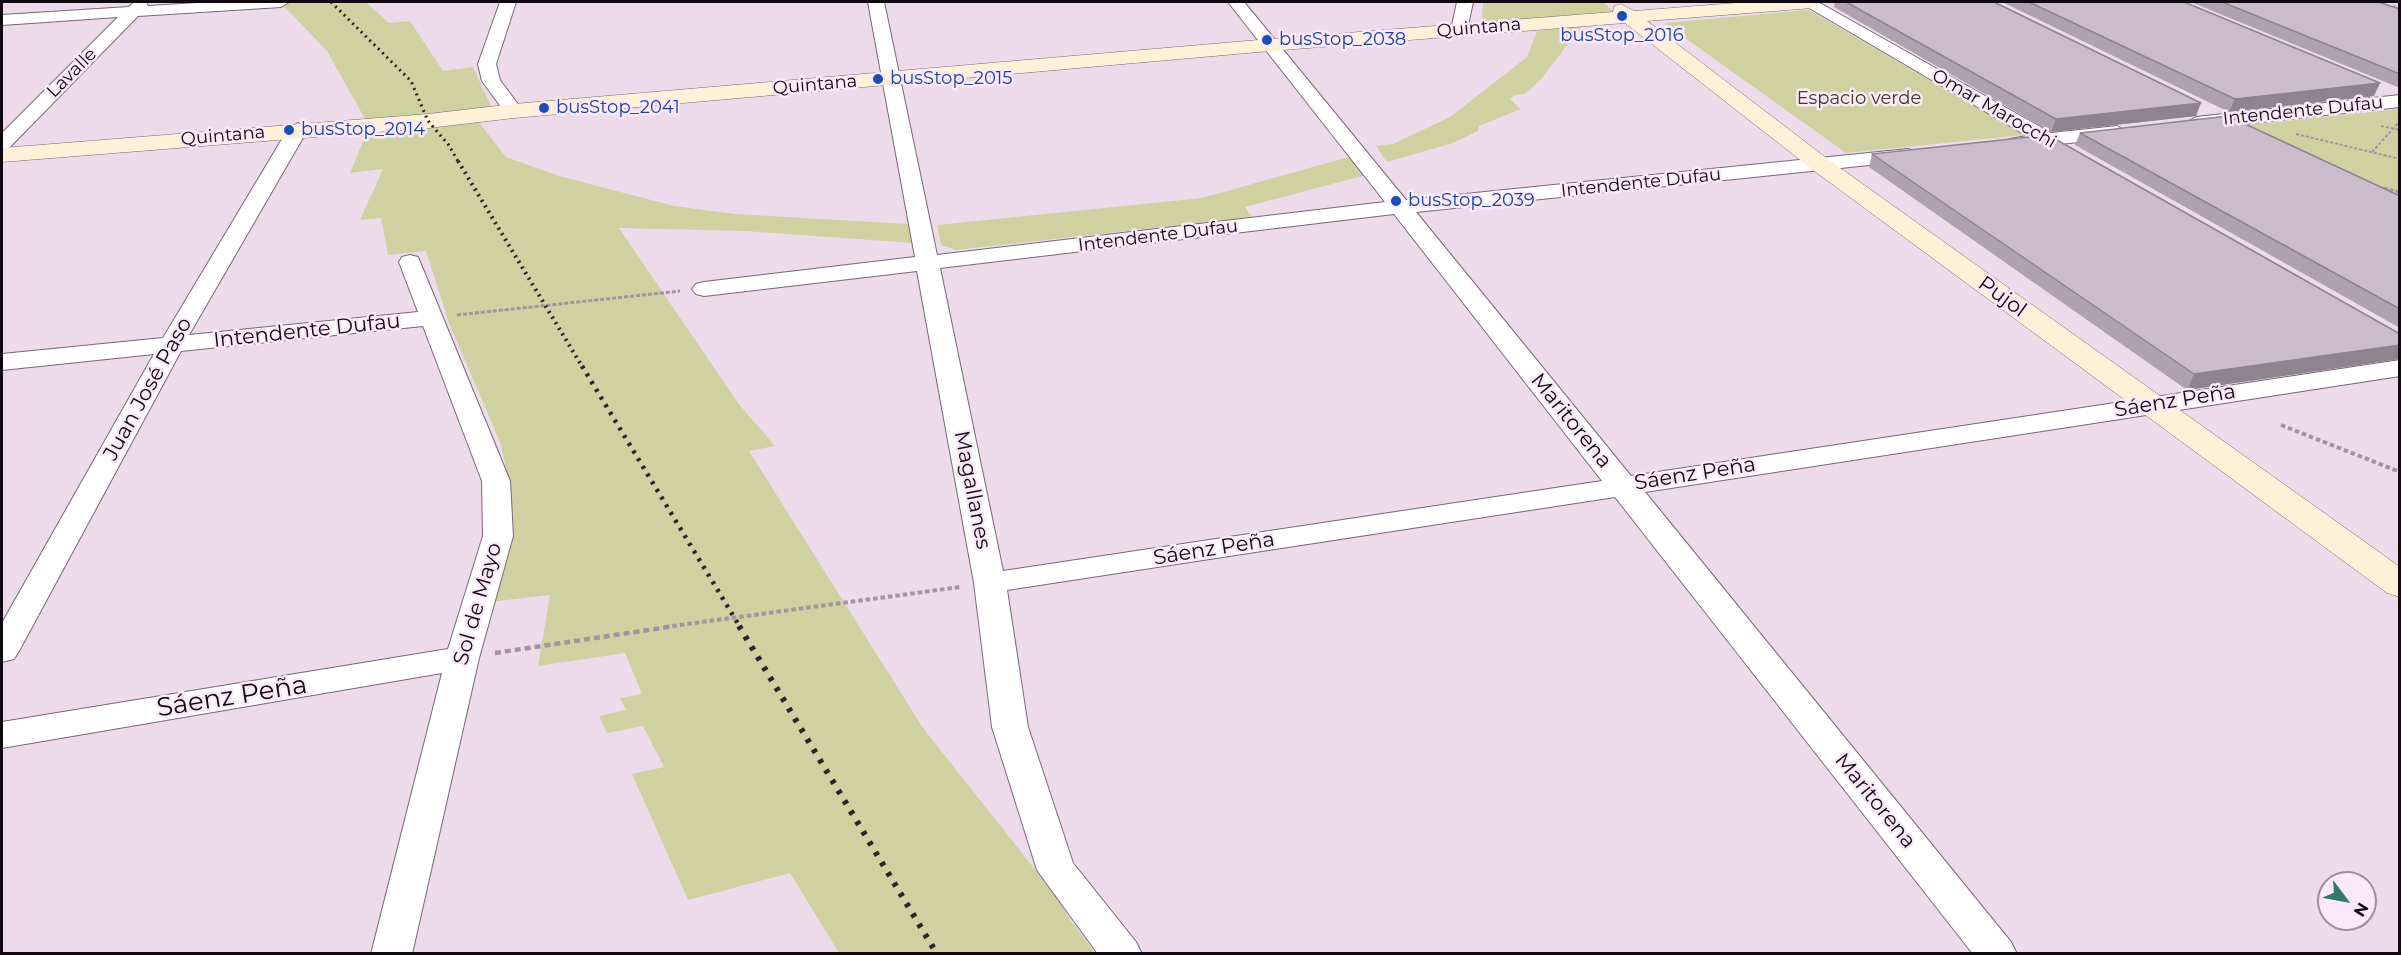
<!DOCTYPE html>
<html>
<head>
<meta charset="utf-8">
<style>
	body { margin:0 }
	#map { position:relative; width:2401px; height:955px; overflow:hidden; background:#eddbec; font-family:Montserrat,sans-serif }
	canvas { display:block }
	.frame { position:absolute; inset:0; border:3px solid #0f090f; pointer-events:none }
	.north { position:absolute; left:2317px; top:871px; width:60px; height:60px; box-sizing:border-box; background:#fbe9fa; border:2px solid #9d8f9c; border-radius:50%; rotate:122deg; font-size:16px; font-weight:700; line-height:24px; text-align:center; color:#0f090f }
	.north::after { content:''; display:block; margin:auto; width:21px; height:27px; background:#33786c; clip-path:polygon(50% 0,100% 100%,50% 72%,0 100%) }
</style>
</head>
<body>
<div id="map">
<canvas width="2401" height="955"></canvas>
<div class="frame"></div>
<div class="north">N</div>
</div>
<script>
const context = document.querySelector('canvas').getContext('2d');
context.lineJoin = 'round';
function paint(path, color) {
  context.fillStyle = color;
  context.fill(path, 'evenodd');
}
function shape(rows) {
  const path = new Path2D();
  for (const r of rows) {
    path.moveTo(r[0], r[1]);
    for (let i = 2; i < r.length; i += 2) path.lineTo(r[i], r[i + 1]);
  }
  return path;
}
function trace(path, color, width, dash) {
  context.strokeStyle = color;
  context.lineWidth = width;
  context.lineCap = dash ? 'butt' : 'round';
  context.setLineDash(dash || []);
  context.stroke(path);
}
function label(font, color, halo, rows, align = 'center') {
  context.font = font + ' Montserrat,sans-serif';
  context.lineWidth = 5;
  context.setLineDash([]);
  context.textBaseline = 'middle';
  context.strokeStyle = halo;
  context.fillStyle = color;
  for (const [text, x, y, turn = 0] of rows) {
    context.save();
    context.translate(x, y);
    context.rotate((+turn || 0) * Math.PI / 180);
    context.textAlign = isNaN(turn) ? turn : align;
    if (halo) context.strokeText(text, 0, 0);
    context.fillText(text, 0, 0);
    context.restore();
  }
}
paint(shape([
	[276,2,366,2,389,23,410,21,443,71,473,67,491,106,487,110,381,120,365,119,327,51,282,4],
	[1483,2,1603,2,1614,12,1609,15,1475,26,1482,18],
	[1809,10,2024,135,1846,153,1664,23],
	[1582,26,1541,79,1525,94,1515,95,1510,99,1521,109,1479,126,1478,131,1453,143,1387,162,1376,146,1393,144,1450,117,1527,57,1537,31],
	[2399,109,2399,198,2248,125],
	[477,120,506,157,559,176,674,206,735,214,908,224,913,243,745,231,619,228,738,403,775,446,749,451,923,728,1056,896,1070,920,1095,953,839,953,790,873,688,900,632,774,664,767,643,726,607,733,599,716,626,710,620,698,642,694,625,653,538,666,550,595,489,602,510,485,500,442,449,323,426,251,388,255,381,218,360,220,383,169,350,173,368,129],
	[1352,156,1366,175,1245,207,1252,217,956,250,941,245,937,225,1202,198]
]), '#cfd2a0');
const street = shape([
	[134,2,146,2,148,6,214,2,289,2,281,7,138,16,9,148,2,150,2,133,118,17,2,25,2,15,129,7,134,2],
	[500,2,516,2,496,64,500,80,523,111,514,117,507,115,482,81,478,64,500,2],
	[868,2,884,2,937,255,1385,202,1228,2,1244,2,1406,200,1908,149,1915,151,1918,155,1915,159,1908,161,1416,212,1631,476,2400,360,2400,376,1645,492,2011,942,2017,954,1973,954,1615,497,1007,590,1028,727,1073,863,1136,942,1142,954,1098,954,1037,870,992,727,974,583,917,271,704,296,696,294,692,289,696,284,704,282,915,257,868,2],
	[1394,214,1602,481,1003,571,940,268,1394,214],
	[1457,2,1473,2,1467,30,1459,35,1451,30,1457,2],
	[1799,2,1818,2,2051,133,2117,126,2127,132,2117,138,2060,144,2052,148,2010,147,2007,143,2010,139,2027,136,1799,2],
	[2400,95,2400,107,2196,129,2186,123,2196,117,2400,95],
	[298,123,308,129,189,335,418,312,399,262,402,257,410,255,418,257,510,481,513,536,479,658,412,954,371,954,442,673,2,748,2,722,448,649,483,536,482,481,423,326,181,351,19,651,14,659,2,662,2,623,154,354,2,370,2,354,163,338,288,129,298,123]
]);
const secondary = shape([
	[1748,2,1822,2,1813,8,1647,21,1829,160,2400,567,2400,597,2387,593,1813,170,1625,23,1270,51,514,118,428,128,2,162,2,148,428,114,514,104,1270,39,1613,12,1614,6,1621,4,1634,11,1748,2]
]);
trace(street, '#776877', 2);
trace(secondary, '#776877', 1);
trace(shape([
	[2388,7,2400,6],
	[2381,126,2400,130],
	[2296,134,2400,159],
	[2372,152,2399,122]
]), '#a193a0', 2, [3, 2]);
trace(shape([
	[2378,187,2400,192],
	[457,315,680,291]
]), '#a193a0', 3, [4, 2]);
trace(shape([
	[2281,425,2400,472],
	[665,627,960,587]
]), '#a193a0', 4, [4.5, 3]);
trace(shape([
	[495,653,675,626]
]), '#a193a0', 4.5, [6, 4]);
paint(street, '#fff');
paint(secondary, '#fdf1d8');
trace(shape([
	[331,2,411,81,428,121,448,144,459,163]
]), '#2a232a', 3, [2, 4]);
trace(shape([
	[458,161,583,368]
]), '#2a232a', 4, [2, 4.5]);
trace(shape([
	[582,366,740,627]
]), '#2a232a', 4.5, [3, 6]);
trace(shape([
	[739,626,937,954]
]), '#2a232a', 6, [4, 8]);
paint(shape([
	[1835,2,1994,2,2196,116,2051,132,1834,7],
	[2002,2,2184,2,2374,96,2229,112],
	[2191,2,2378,2,2400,9,2400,88],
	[2080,133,2400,196,2400,328,2075,145],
	[1872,154,2400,334,2400,359,2187,390,1869,167]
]), '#afa1af');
paint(shape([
	[2380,83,2374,96,2229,112,2235,99],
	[2201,103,2196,116,2051,132,2056,119],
	[2400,345,2400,359,2187,390,2194,374]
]), '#8f838e');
const building = shape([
	[1846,2,1994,2,2201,103,2056,119,1846,2],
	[2029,2,2184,2,2380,83,2235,99,2029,2],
	[2222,2,2378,2,2400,9,2400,74,2222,2],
	[2228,116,2400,196,2400,309,2080,133,2228,116],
	[2048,135,2400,334,2400,345,2194,374,1872,154,2048,135]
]);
paint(building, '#ccbbcb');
trace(building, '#8f838e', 1.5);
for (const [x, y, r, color] of [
	[1622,16,6,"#1a4fb4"],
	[1267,40,6,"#1a4fb4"],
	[878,79,6,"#1a4fb4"],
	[544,108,6,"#1a4fb4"],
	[289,130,6,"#1a4fb4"],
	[1396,201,6,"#1a4fb4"]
]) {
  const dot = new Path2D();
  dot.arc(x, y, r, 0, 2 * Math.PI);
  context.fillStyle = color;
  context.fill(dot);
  trace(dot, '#fbe9fa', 2);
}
label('18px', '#0f090f', '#fbe9fa', [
	["Quintana",1479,28,-5],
	["Lavalle",72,73,-45],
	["Quintana",815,85,-5],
	["Omar Marocchi",1994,109,30],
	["Intendente Dufau",2303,111,-6],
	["Quintana",223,136,-5],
	["Intendente Dufau",1641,183,-6],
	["Intendente Dufau",1158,236,-7]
]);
label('18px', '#164399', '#fbe9fa', [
	["busStop_2016",1622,36,"center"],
	["busStop_2038",1279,40],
	["busStop_2015",890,79],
	["busStop_2041",556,108],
	["busStop_2014",301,130],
	["busStop_2039",1408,201]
], 'left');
label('18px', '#3b3c1a', '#fbe9fa', [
	["Espacio verde",1859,99]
]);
label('21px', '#0f090f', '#fbe9fa', [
	["Pujol",2002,297,36],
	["Intendente Dufau",307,331,-6],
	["Juan José Paso",148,389,-61],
	["Sáenz Peña",2175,401,-9],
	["Maritorena",1571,421,51],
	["Sáenz Peña",1695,474,-9],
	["Magallanes",972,490,79],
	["Sáenz Peña",1214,549,-9],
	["Sol de Mayo",478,604,-74],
	["Maritorena",1875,801,51]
]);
label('26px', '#0f090f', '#fbe9fa', [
	["Sáenz Peña",232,697,-9]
]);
</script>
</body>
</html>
